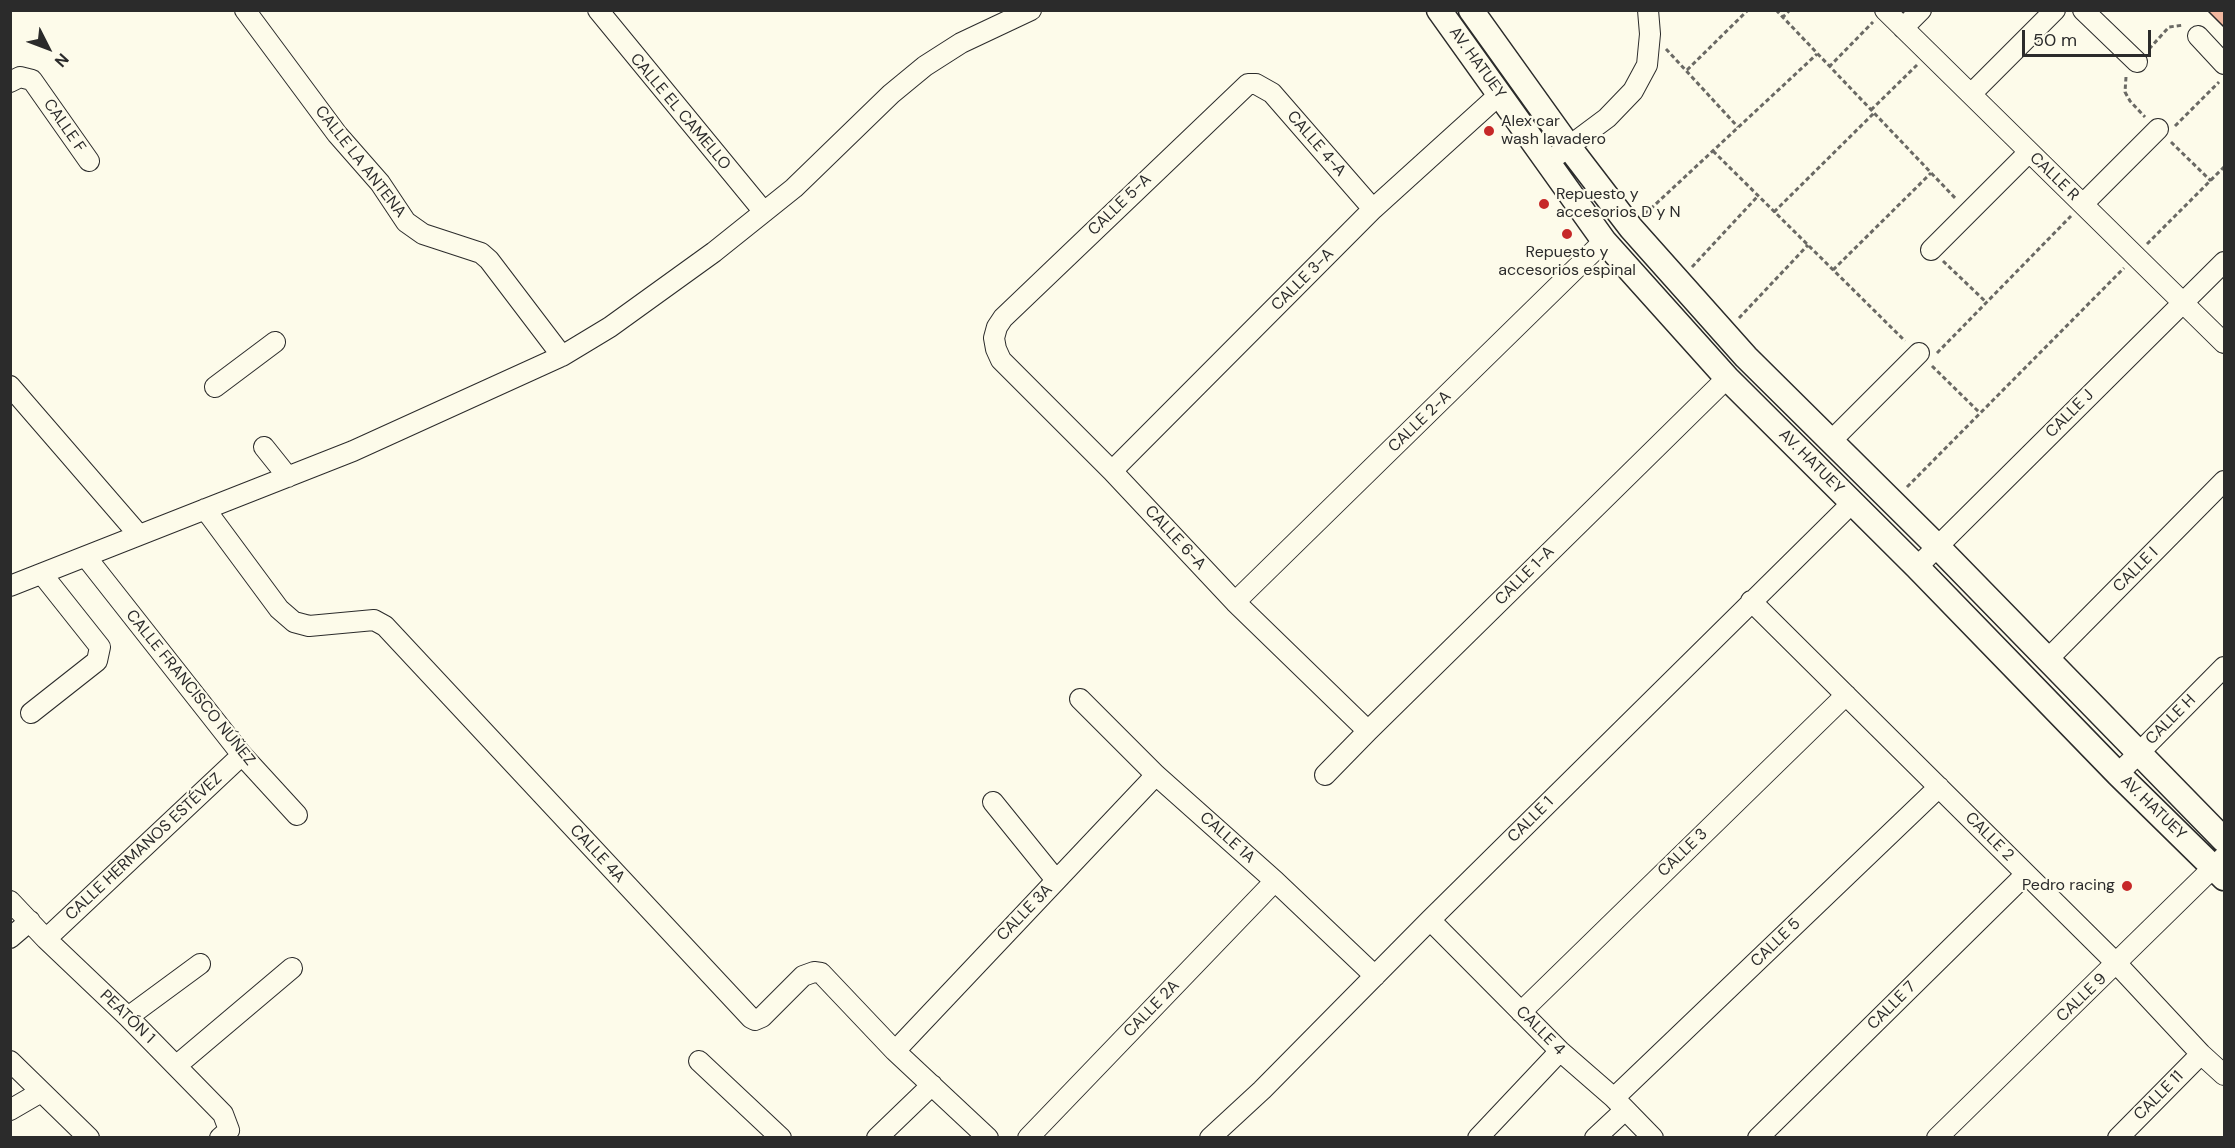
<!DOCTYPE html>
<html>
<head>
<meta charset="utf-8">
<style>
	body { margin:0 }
	#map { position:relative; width:2235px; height:1148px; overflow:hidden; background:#fdfbea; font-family:"DM Sans",sans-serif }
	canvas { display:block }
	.frame { position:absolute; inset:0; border:12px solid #2b2b2b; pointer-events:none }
	.north { position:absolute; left:18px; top:18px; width:60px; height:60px; -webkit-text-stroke:4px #fdfbea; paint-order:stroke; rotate:132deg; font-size:16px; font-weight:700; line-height:24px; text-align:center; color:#2b2b2b }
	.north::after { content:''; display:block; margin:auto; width:21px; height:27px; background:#2b2b2b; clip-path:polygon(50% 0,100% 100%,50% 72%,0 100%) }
	.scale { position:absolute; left:2022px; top:30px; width:129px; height:27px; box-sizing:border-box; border:3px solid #2b2b2b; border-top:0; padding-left:8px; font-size:18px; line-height:21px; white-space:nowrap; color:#2b2b2b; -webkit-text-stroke:4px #fdfbea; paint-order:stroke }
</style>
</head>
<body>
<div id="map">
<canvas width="2235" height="1148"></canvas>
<div class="frame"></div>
<div class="north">N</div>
<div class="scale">50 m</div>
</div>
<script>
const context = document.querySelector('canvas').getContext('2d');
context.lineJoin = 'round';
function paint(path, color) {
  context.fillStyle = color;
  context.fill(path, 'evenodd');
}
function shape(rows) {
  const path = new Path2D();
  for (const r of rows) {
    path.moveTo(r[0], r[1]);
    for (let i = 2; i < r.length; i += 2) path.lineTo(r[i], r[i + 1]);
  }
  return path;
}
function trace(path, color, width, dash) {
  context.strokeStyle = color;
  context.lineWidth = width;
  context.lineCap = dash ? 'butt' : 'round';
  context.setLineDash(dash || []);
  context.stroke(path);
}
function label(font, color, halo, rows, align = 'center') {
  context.font = font + ' "DM Sans",sans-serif';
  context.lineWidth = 4.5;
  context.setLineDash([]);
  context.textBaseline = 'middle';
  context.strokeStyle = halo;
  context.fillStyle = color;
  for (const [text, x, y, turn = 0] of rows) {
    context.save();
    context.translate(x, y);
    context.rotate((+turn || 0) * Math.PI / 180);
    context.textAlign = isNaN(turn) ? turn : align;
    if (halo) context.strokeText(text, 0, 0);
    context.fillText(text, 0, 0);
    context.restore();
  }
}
const building = shape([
	[2207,10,2224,10,2224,27,2207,10]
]);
paint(building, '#f2b8a0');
trace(building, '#2b2b2b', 1.5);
const minor = shape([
	[245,10,337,134,380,183,406,222,423,234,481,253,489,260,562,356],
	[598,10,764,212],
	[1885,10,2224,343],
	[2083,10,2137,62],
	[1903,28,1921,10],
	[2198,36,2224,64],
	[10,82,20,77,32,80,89,161],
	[1971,94,2055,10],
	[1548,162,1607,118,1633,91,1647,65,1650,34,1648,10],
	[2083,204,2158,129],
	[1931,250,2029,152],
	[10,386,139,535],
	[215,387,275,342],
	[1830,442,1919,353],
	[264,447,288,477],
	[1112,471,1373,209,1500,94],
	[205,509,279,609,294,622,309,626,374,620,385,626,751,1018,755,1020,762,1017,803,976,814,972,821,973,895,1051,988,1138],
	[86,557,242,755,297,815],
	[1917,567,2224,262],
	[10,586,353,451,562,356,610,327,714,252,794,188,891,94,925,66,961,43,1031,10],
	[1751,601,2117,964,2201,1054,2224,1075],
	[1235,602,1604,241],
	[2047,660,2224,481],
	[1080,699,1156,775,1275,881,1375,976],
	[31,713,97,661,100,647,42,574],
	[1368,731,1235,602,1112,471,1001,360,996,349,994,338,997,327,1003,318,1248,84,1256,84,1272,93,1373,209],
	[2118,774,2224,667],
	[1325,775,1368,731,1727,378],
	[993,802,1056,880],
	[10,901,46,939,128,1017,223,1114,229,1130,220,1138],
	[1430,920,1560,1051,1614,1098,1653,1138],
	[10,938,30,921],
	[46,939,242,755],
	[1521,1012,1846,695],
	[128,1017,200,964],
	[895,1051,1156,775],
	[10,1061,89,1138],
	[699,1061,781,1138],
	[176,1066,292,968],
	[1614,1098,1939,787],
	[10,1110,41,1092],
	[877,1138,932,1085],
	[1028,1138,1275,881],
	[1210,1138,1262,1090,1430,920,1852,503],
	[1478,1138,1560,1051],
	[1595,1138,1625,1110],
	[1758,1138,2026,874],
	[1937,1138,2224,857],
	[2118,1138,2201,1054]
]);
const major = shape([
	[1439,10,1604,241,1727,378,1917,567,2118,774,2224,878],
	[1471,10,1572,151,1631,228,1746,357,1938,547,2224,840]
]);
trace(minor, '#2b2b2b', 22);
trace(major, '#2b2b2b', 27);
trace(shape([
	[1776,10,1957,200],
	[1782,18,1790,10],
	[1666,49,1738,127],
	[2149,49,2169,27,2184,25],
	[1829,67,1873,22],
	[1687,70,1748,10],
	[2126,77,2125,92,2130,101,2145,117],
	[1871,110,1917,65],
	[2175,126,2219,82],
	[2171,142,2211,181],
	[1713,151,1905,341],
	[1774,212,1874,113],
	[1645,214,1817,54],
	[2147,244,2224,167],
	[1943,261,1986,302],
	[1692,267,1758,196],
	[1833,270,1931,173],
	[1739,318,1808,245],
	[1937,353,2071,216],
	[1932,366,1980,413],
	[1907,487,2124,268]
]), '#6a6964', 3, [4.5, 3]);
trace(minor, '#fdfbea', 20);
trace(major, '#fdfbea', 24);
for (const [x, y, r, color] of [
	[1489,131,6,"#c62828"],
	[1544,204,6,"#c62828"],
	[1567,234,6,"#c62828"],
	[2127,886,6,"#c62828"]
]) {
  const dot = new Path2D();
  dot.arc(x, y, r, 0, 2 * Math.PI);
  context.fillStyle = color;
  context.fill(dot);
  trace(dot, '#fdfbea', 2);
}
label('16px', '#2b2b2b', '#fdfbea', [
	["AV. HATUEY",1477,63,54],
	["CALLE EL CAMELLO",680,112,50],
	["CALLE F",64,126,55],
	["CALLE 4-A",1316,144,49],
	["CALLE LA ANTENA",360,162,52],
	["CALLE R",2054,177,44],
	["CALLE 5-A",1120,205,-44],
	["CALLE 3-A",1303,280,-45],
	["CALLE J",2070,414,-45],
	["CALLE 2-A",1420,422,-44],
	["AV. HATUEY",1811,462,45],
	["CALLE 6-A",1175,538,47],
	["CALLE I",2136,570,-45],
	["CALLE 1-A",1525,576,-45],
	["CALLE FRANCISCO NÚÑEZ",190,688,51],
	["CALLE H",2171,720,-45],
	["AV. HATUEY",2153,808,44],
	["CALLE 1",1531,820,-45],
	["CALLE 2",1989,837,45],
	["CALLE 1A",1227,838,42],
	["CALLE HERMANOS ESTÉVEZ",144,847,-43],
	["CALLE 3",1683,853,-44],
	["CALLE 4A",597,854,47],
	["CALLE 3A",1025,913,-46],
	["CALLE 5",1776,943,-44],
	["CALLE 9",2082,998,-44],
	["CALLE 7",1892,1006,-45],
	["CALLE 2A",1152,1009,-46],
	["PEATÓN 1",127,1017,44],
	["CALLE 4",1540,1031,45],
	["CALLE 11",2159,1096,-45]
]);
label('16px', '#2b2b2b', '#fdfbea', [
	["Alex car",1501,122],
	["wash lavadero",1501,140],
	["Repuesto y",1556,195],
	["accesorios D y N",1556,213],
	["Repuesto y",1567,253,"center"],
	["accesorios espinal",1567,271,"center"],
	["Pedro racing",2115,886,"right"]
], 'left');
</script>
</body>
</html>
